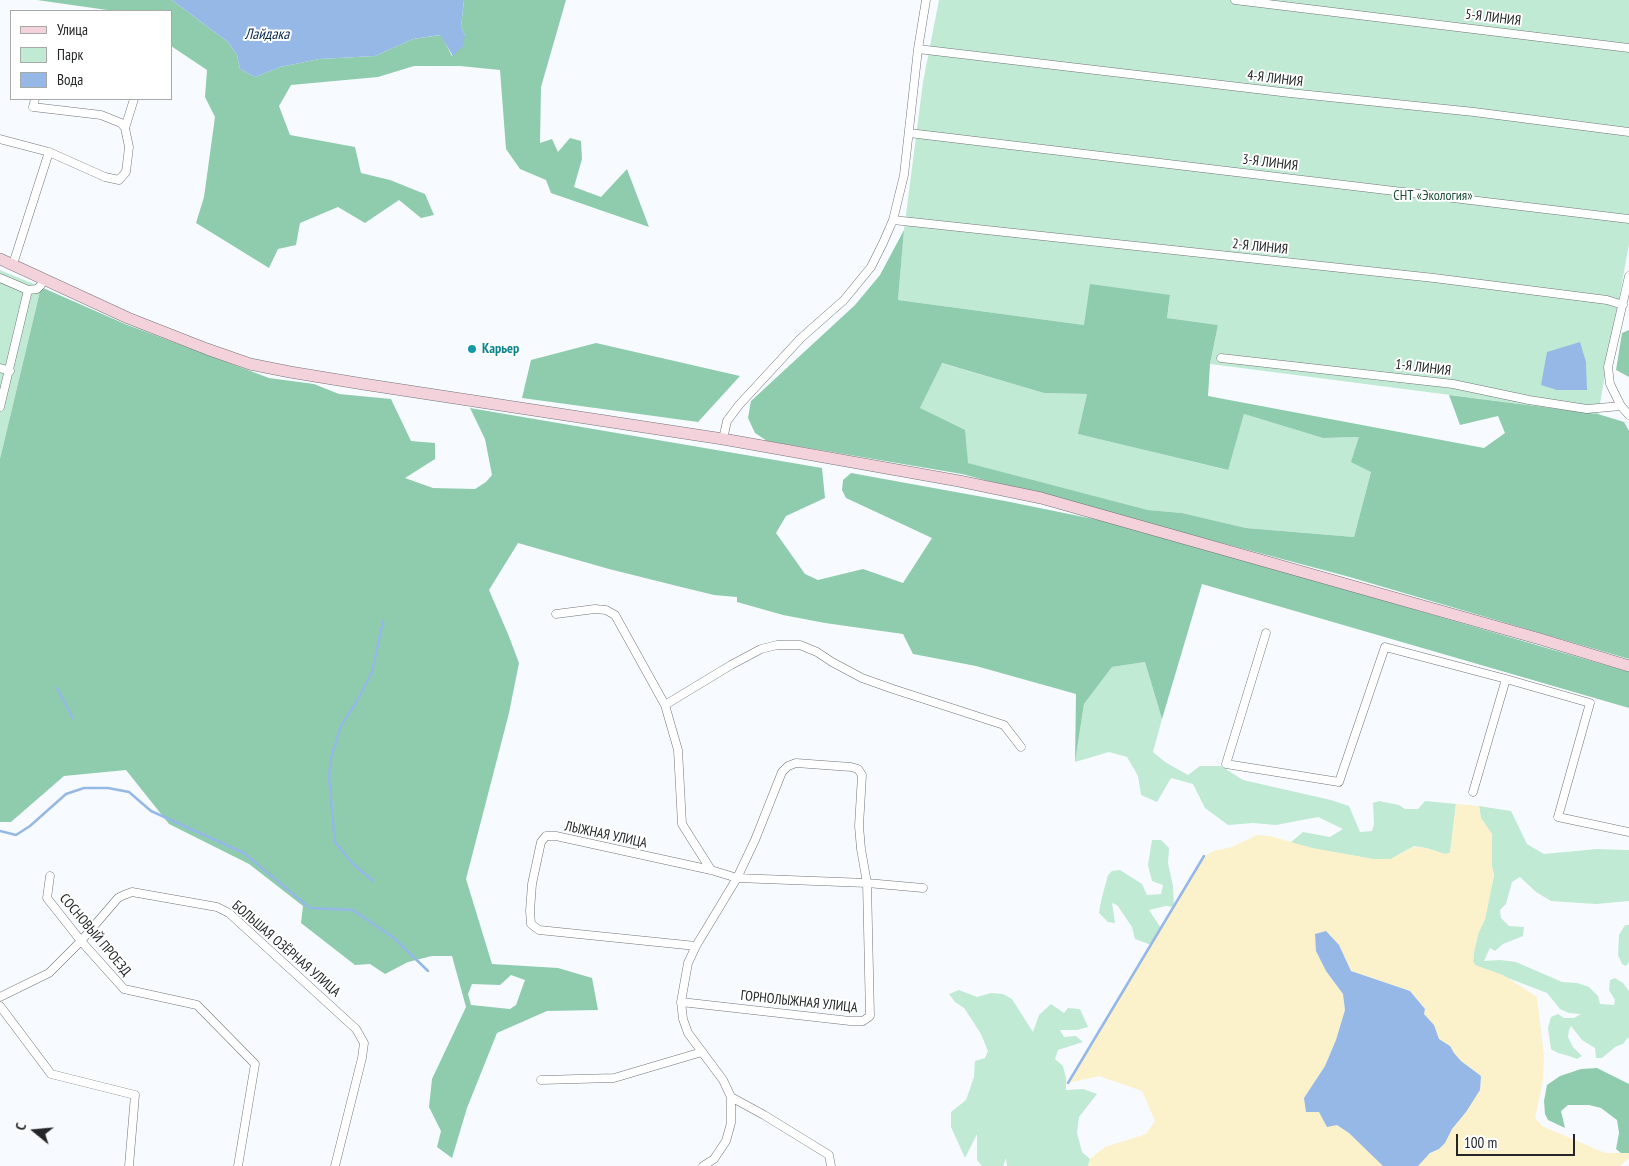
<!DOCTYPE html>
<html>
<head>
<meta charset="utf-8">
<style>
	body { margin:0 }
	#map { position:relative; width:1629px; height:1166px; overflow:hidden; background:#f7fbff; font-family:"PT Sans Narrow",sans-serif }
	canvas { display:block }
	.legend { position:absolute; left:10px; top:10px; width:162px; height:90px; box-sizing:border-box; background:#fff; border:1px solid #a7a8a8; margin:0; padding:6px 9px; list-style:none; font-size:15px; color:#232526 }
	.legend li { display:flex; align-items:center; gap:10px; height:25px }
	.legend b { width:25px; border:1px solid #a7a8a8 }
	.north { position:absolute; left:10px; top:1106px; width:50px; height:50px; -webkit-text-stroke:4px #fff; paint-order:stroke; rotate:287deg; font-size:14px; font-weight:700; line-height:20px; text-align:center; color:#232526 }
	.north::after { content:''; display:block; margin:auto; width:18px; height:22px; background:#232526; clip-path:polygon(50% 0,100% 100%,50% 72%,0 100%) }
	.scale { position:absolute; left:1456px; top:1134px; width:119px; height:22px; box-sizing:border-box; border:2px solid #232526; border-top:0; padding-left:6px; font-size:15px; line-height:18px; white-space:nowrap; color:#232526; -webkit-text-stroke:4px #fff; paint-order:stroke }
</style>
</head>
<body>
<div id="map">
<canvas width="1629" height="1166"></canvas>
<ul class="legend">
<li><b style="height:6px;background:#f4d2dc"></b>Улица</li>
<li><b style="height:14px;background:#c0ead4"></b>Парк</li>
<li><b style="height:14px;background:#95b8e7"></b>Вода</li>
</ul>
<div class="north">С</div>
<div class="scale">100 m</div>
</div>
<script>
const context = document.querySelector('canvas').getContext('2d');
context.lineJoin = 'round';
function paint(path, color) {
  context.fillStyle = color;
  context.fill(path, 'evenodd');
}
function shape(rows) {
  const path = new Path2D();
  for (const r of rows) {
    path.moveTo(r[0], r[1]);
    for (let i = 2; i < r.length; i += 2) path.lineTo(r[i], r[i + 1]);
  }
  return path;
}
function trace(path, color, width, dash) {
  context.strokeStyle = color;
  context.lineWidth = width;
  context.lineCap = dash ? 'butt' : 'round';
  context.setLineDash(dash || []);
  context.stroke(path);
}
function label(font, color, halo, rows, align = 'center') {
  context.font = font + ' "PT Sans Narrow",sans-serif';
  context.lineWidth = 4;
  context.setLineDash([]);
  context.textBaseline = 'middle';
  context.strokeStyle = halo;
  context.fillStyle = color;
  for (const [text, x, y, turn = 0] of rows) {
    context.save();
    context.translate(x, y);
    context.rotate((+turn || 0) * Math.PI / 180);
    context.textAlign = isNaN(turn) ? turn : align;
    if (halo) context.strokeText(text, 0, 0);
    context.fillText(text, 0, 0);
    context.restore();
  }
}
paint(shape([
	[939,0,1629,0,1629,244,1598,414,1210,364,1218,325,1167,318,1170,296,1084,325,898,300,904,230,923,82],
	[0,270,41,287,0,459],
	[941,363,1044,393,1087,394,1079,434,1227,470,1244,414,1323,438,1359,437,1371,472,1354,537,1246,528,1182,513,1148,510,967,463,920,408],
	[1145,662,1162,719,1153,752,1165,762,1188,775,1200,766,1221,766,1243,780,1331,800,1349,806,1360,832,1372,831,1374,824,1373,803,1379,801,1399,805,1405,809,1418,809,1425,801,1456,804,1450,853,1445,854,1426,848,1414,846,1391,859,1373,859,1311,848,1290,843,1303,832,1330,837,1343,829,1318,817,1276,825,1253,823,1228,825,1205,808,1193,784,1171,778,1157,802,1141,795,1138,776,1127,757,1109,752,1075,762,1084,704,1112,667],
	[1479,806,1511,811,1527,844,1544,854,1597,849,1629,850,1629,901,1596,904,1551,901,1536,892,1520,877,1512,882,1506,904,1500,910,1501,918,1509,926,1524,927,1523,936,1503,944,1495,951,1490,948,1484,961,1500,960,1516,962,1562,982,1577,983,1589,987,1598,996,1600,1004,1614,1005,1615,1000,1609,990,1610,980,1615,978,1623,983,1629,991,1629,1040,1628,1037,1623,1044,1615,1047,1602,1058,1596,1058,1595,1048,1582,1040,1571,1026,1569,1030,1568,1037,1573,1047,1582,1056,1577,1059,1569,1056,1558,1053,1551,1049,1548,1028,1551,1017,1558,1014,1564,1018,1574,1018,1581,1014,1569,1013,1560,1009,1547,993,1474,965,1473,961,1474,952,1478,934,1485,919,1494,875,1492,867,1492,835,1481,818],
	[1152,840,1161,840,1169,848,1168,863,1173,886,1174,907,1166,906,1149,910,1161,928,1151,945,1135,939,1132,927,1117,905,1112,903,1115,923,1108,922,1099,913,1101,901,1108,875,1112,871,1120,870,1142,884,1147,895,1161,894,1163,885,1152,881,1148,865],
	[1625,925,1629,925,1629,962,1626,966,1622,964,1618,955,1619,935],
	[959,990,977,997,991,993,1003,994,1012,999,1033,1032,1039,1015,1051,1004,1064,1013,1068,1008,1080,1009,1088,1027,1077,1030,1060,1030,1064,1037,1076,1036,1083,1042,1058,1050,1055,1059,1063,1066,1066,1078,1066,1090,1083,1089,1097,1094,1079,1117,1077,1133,1082,1152,1090,1159,1088,1166,1007,1166,1006,1158,1003,1166,982,1166,977,1160,977,1134,965,1158,951,1127,951,1112,966,1100,974,1077,975,1061,985,1058,988,1051,981,1034,972,1020,964,1008,955,1002,949,994]
]), '#c0ead4');
paint(shape([
	[37,0,172,0,228,42,237,55,240,69,255,77,280,67,319,59,375,56,413,39,441,35,452,56,465,35,461,27,464,0,566,0,541,87,540,143,552,139,558,152,570,138,581,141,582,159,574,187,601,197,627,169,649,227,551,193,546,180,520,169,506,149,500,70,460,66,414,66,378,77,291,85,279,106,290,135,355,147,361,173,390,180,425,194,434,215,421,218,399,200,365,223,338,207,300,223,296,245,278,249,269,268,196,223,204,197,215,117,205,97,207,70,171,46,171,11,114,11],
	[904,230,898,300,1084,325,1090,284,1170,295,1167,318,1218,325,1210,364,1208,396,1484,448,1505,433,1498,416,1460,425,1449,395,1598,414,1624,422,1629,431,1629,659,1346,576,962,474,767,441,755,433,748,418,751,401,855,305,880,275],
	[942,363,1044,393,1087,394,1078,434,1228,470,1244,414,1323,438,1359,437,1351,462,1371,472,1354,537,1246,528,1182,513,1148,510,968,463,965,430,920,408],
	[41,287,125,324,269,378,314,384,339,394,391,399,411,441,435,443,435,459,405,478,433,488,475,489,486,482,492,475,485,439,470,408,822,468,825,498,786,516,776,533,805,574,818,580,863,569,903,583,932,538,846,498,842,490,843,480,851,473,1005,501,1128,526,1629,672,1629,708,1202,584,1162,719,1145,662,1112,667,1084,704,1075,762,1076,694,976,666,913,654,903,634,825,623,783,615,737,602,737,597,714,595,677,586,609,569,518,543,489,590,508,634,519,663,509,713,466,879,492,964,558,968,592,978,598,1010,547,1011,497,1033,467,1108,452,1158,437,1147,441,1131,429,1107,432,1079,466,1007,452,956,432,956,408,962,385,974,370,964,355,965,301,923,303,906,249,864,169,824,126,770,64,776,11,822,0,822,0,459],
	[511,975,525,980,516,1005,510,1009,471,1005,468,994,472,984,500,985],
	[1629,330,1629,377,1616,370,1622,333],
	[596,343,740,376,698,422,522,398,531,360],
	[1597,1068,1629,1084,1629,1153,1621,1153,1616,1149,1619,1133,1617,1120,1601,1108,1589,1105,1568,1105,1561,1111,1565,1128,1548,1120,1545,1114,1544,1101,1547,1085,1560,1076,1581,1069]
]), '#8eccad');
paint(shape([
	[1456,804,1479,806,1481,818,1492,834,1492,867,1494,875,1485,919,1478,934,1474,952,1473,961,1475,965,1503,975,1537,997,1544,1056,1543,1080,1535,1118,1542,1126,1605,1153,1629,1153,1629,1158,1620,1166,1418,1166,1425,1157,1439,1149,1445,1143,1452,1129,1466,1112,1480,1090,1481,1076,1461,1061,1454,1053,1450,1046,1439,1039,1434,1025,1424,1014,1425,1008,1410,991,1351,971,1339,945,1326,971,1343,994,1345,1010,1336,1040,1325,1066,1304,1098,1319,1112,1349,1133,1384,1166,1088,1166,1090,1159,1105,1147,1146,1134,1155,1121,1142,1091,1099,1076,1068,1083,1204,856,1214,851,1232,847,1257,835,1270,836,1312,848,1372,859,1391,859,1413,847,1426,848,1445,854,1450,853]
]), '#fbf1cb');
paint(shape([
	[172,0,464,0,461,27,465,35,463,46,453,56,440,35,413,39,375,56,319,59,280,67,255,77,240,69,237,55,228,42],
	[1580,342,1586,362,1587,390,1557,390,1541,385,1547,352],
	[1326,931,1339,945,1351,971,1410,991,1425,1009,1424,1014,1434,1025,1439,1039,1450,1046,1454,1053,1461,1061,1481,1076,1480,1090,1466,1112,1452,1129,1445,1143,1439,1149,1430,1153,1418,1166,1383,1166,1349,1133,1337,1125,1327,1127,1319,1112,1306,1112,1304,1098,1325,1066,1336,1040,1345,1010,1343,994,1326,971,1316,951,1315,934]
]), '#95b8e7');
trace(shape([
	[57,688,73,718],
	[0,831,16,835,30,826,66,794,84,788,108,788,129,792,151,811,244,853,310,908,353,910,394,938,428,971],
	[373,881,353,864,335,842,329,778,331,758,341,726,356,703,372,672,383,621],
	[1068,1083,1204,856]
]), '#95b8e7', 2.5);
const street = shape([
	[1235,0,1629,48],
	[918,49,1290,93,1474,112,1629,132],
	[35,99,33,107,101,115,121,123,125,128,134,99],
	[909,133,1629,219],
	[0,139,49,152,13,264],
	[49,152,105,177,119,180,126,172,129,147,125,128],
	[893,220,1434,278,1607,300,1623,305],
	[1629,276,1608,367,1610,384,1621,406,1629,415],
	[0,278,28,290],
	[1221,358,1453,384,1529,400,1587,409,1621,406],
	[0,368,10,371],
	[0,407,28,290,37,289,41,285,44,279],
	[723,439,727,421,739,405,801,338,844,300,871,267,883,243,893,220,904,175,918,49,926,0],
	[556,614,595,609,606,610,615,615,665,705,678,750,682,824,711,870],
	[1266,633,1226,764,1339,782,1385,647,1506,679,1590,703,1558,817,1629,832],
	[665,705,731,665,761,649,777,645,800,645,817,652,832,662,862,678,893,689,1004,725,1021,747],
	[1473,792,1506,679],
	[50,876,47,898,81,941,124,989,197,1005,255,1064,238,1166],
	[696,946,539,930,531,924,530,911,532,884,541,842,546,836,556,836,711,870,737,878,867,883,923,888],
	[0,997,49,973,81,941,118,898,124,895,132,892,217,907,229,913,356,1029,364,1043,362,1058,335,1166],
	[681,1002,850,1021,863,1021,870,1016,867,883,861,849,859,826,862,775,858,769,851,767,796,763,788,766,782,772,755,840,737,878,696,946,688,963,681,1002,683,1019,688,1033,723,1080,731,1097,731,1123,726,1141,714,1159,703,1166],
	[0,1006,51,1074,135,1095,129,1166],
	[541,1080,614,1078,702,1052],
	[731,1097,764,1115,829,1155,831,1166]
]);
const secondary = shape([
	[0,259,128,318,207,349,250,364,290,372,363,384,723,439,959,481,1041,498,1540,639,1629,666]
]);
trace(street, '#717578', 9);
trace(secondary, '#717578', 12);
trace(street, '#fff', 8);
trace(secondary, '#f4d2dc', 11);
for (const [x, y, r, color] of [
	[472,349,5,"#0f9aa8"]
]) {
  const dot = new Path2D();
  dot.arc(x, y, r, 0, 2 * Math.PI);
  context.fillStyle = color;
  context.fill(dot);
  trace(dot, '#fff', 2);
}
label('14px', '#232526', '#fff', [
	["5-Я ЛИНИЯ",1493,18,7],
	["4-Я ЛИНИЯ",1275,79,7],
	["3-Я ЛИНИЯ",1270,163,7],
	["2-Я ЛИНИЯ",1260,247,6],
	["1-Я ЛИНИЯ",1423,368,7],
	["ЛЫЖНАЯ УЛИЦА",606,835,12],
	["СОСНОВЫЙ ПРОЕЗД",95,935,50],
	["БОЛЬШАЯ ОЗЁРНАЯ УЛИЦА",286,949,41],
	["ГОРНОЛЫЖНАЯ УЛИЦА",799,1002,6]
]);
label('14px', '#1d4e39', '#fff', [
	["СНТ «Экология»",1433,196]
]);
label('bold 14px', '#0d838f', '#fff', [
	["Карьер",482,349]
], 'left');
label('italic 15px', '#062852', '#fff', [
	["Лайдака",267,35]
]);
</script>
</body>
</html>
